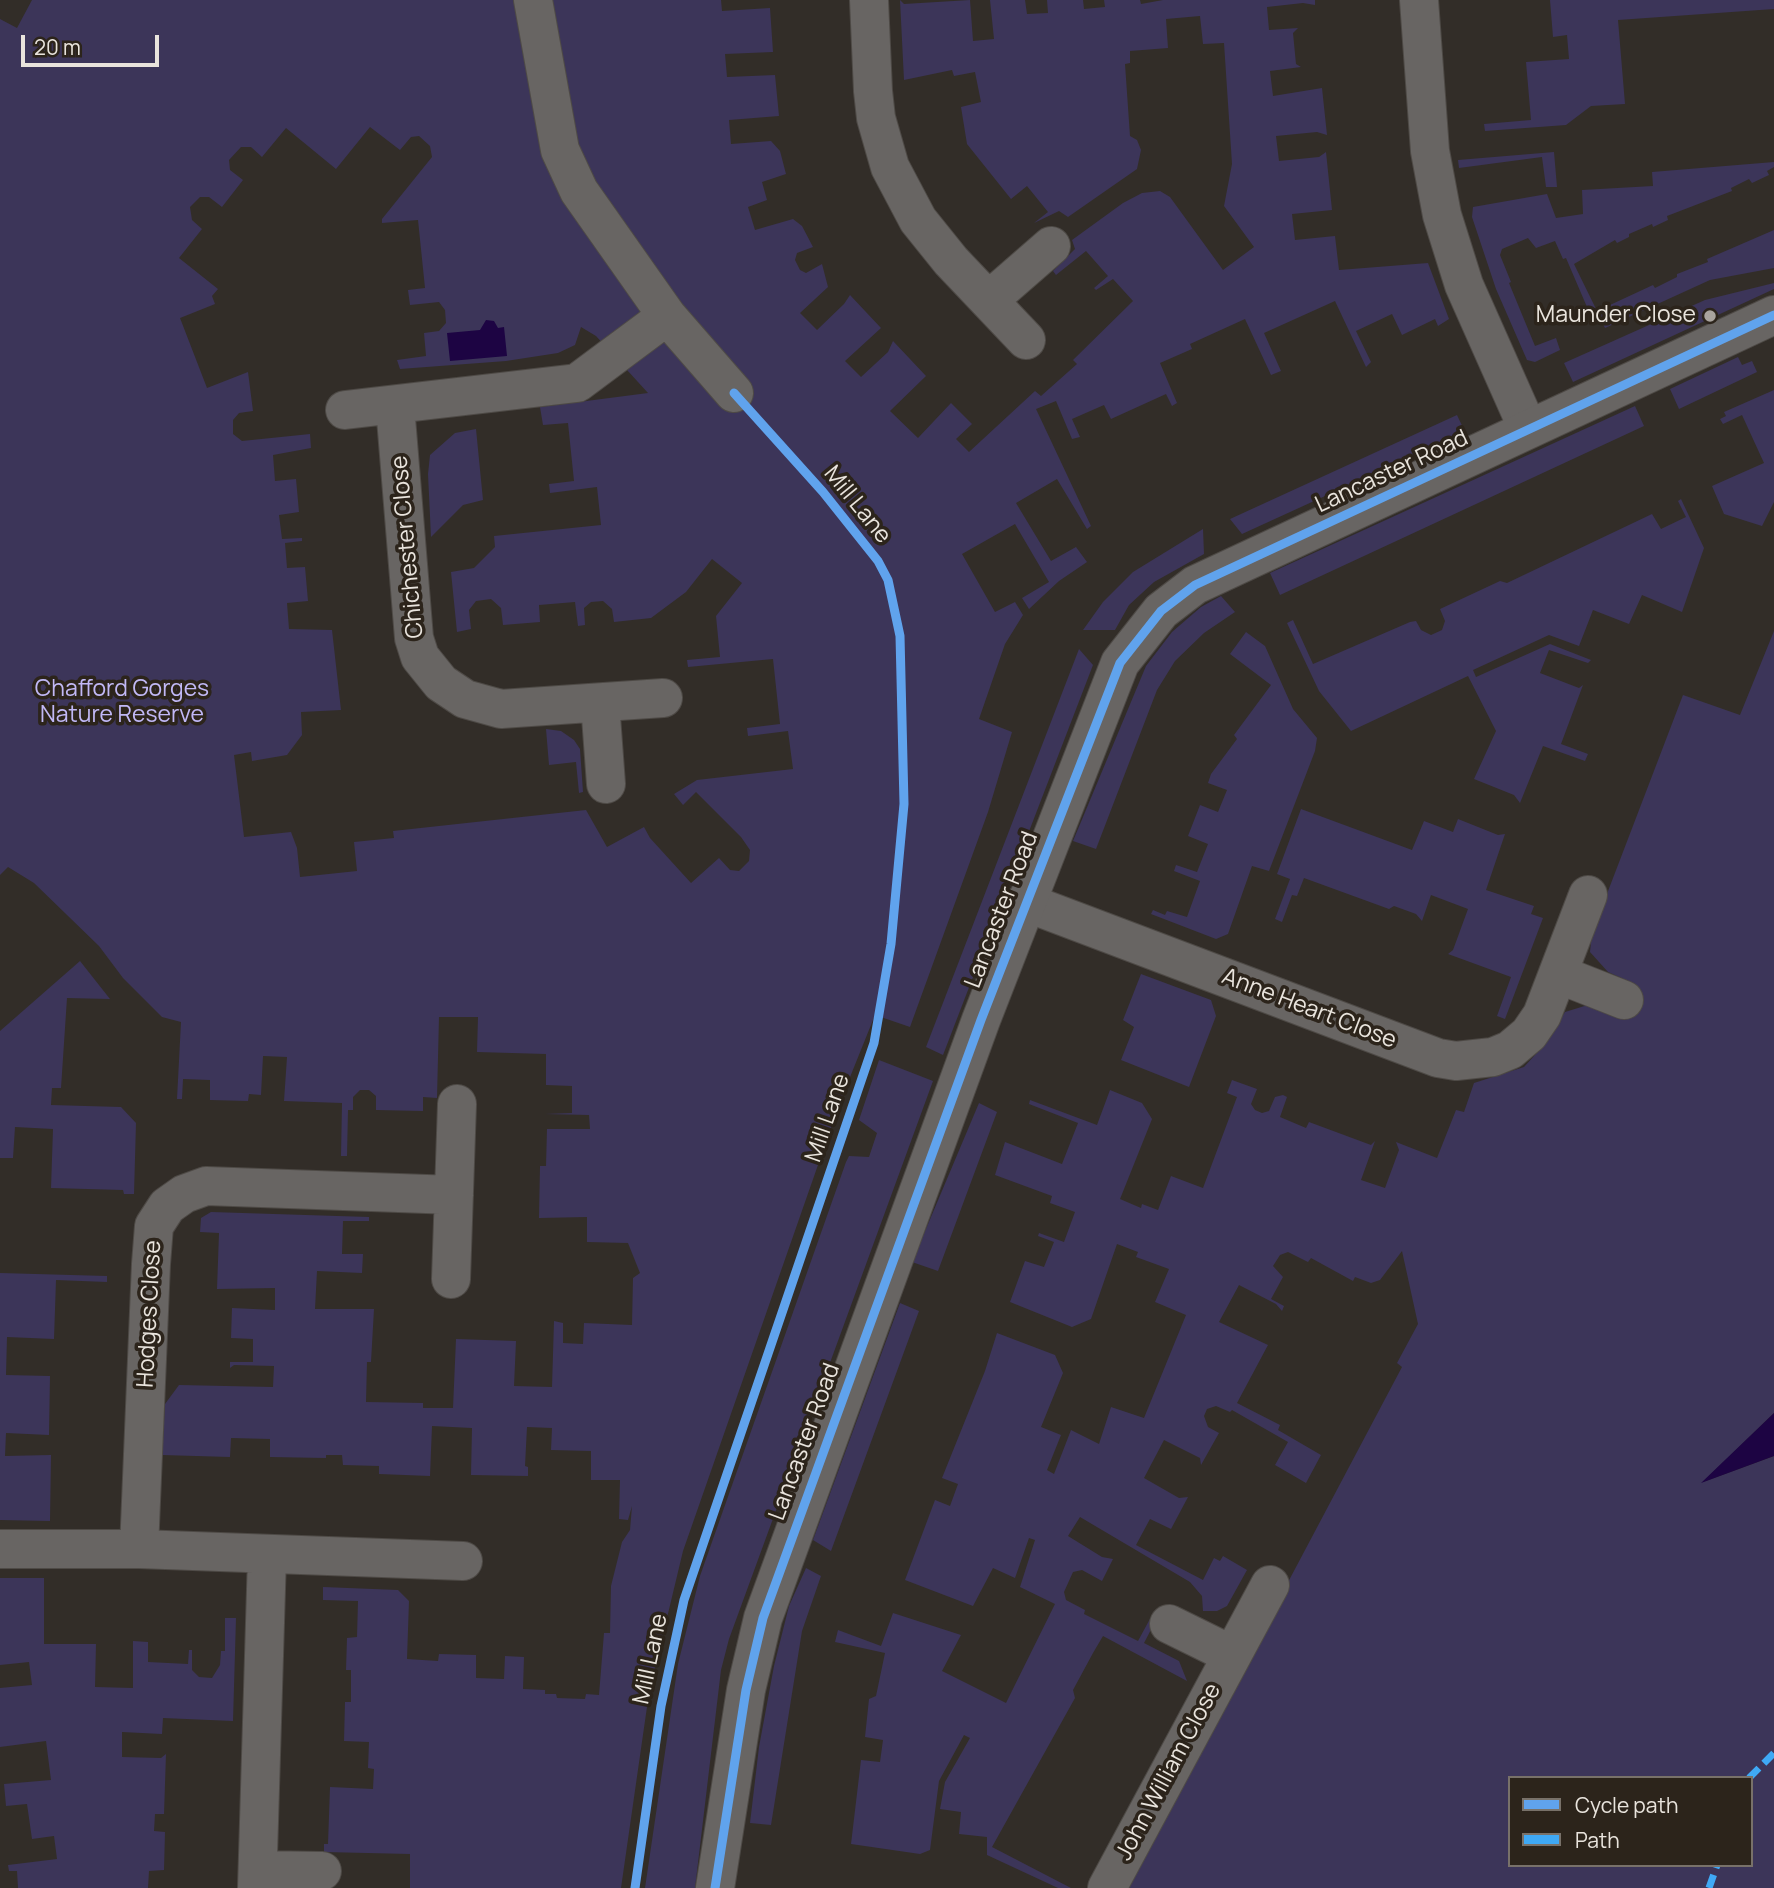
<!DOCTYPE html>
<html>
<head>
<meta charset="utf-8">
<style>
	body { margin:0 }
	#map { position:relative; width:1774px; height:1888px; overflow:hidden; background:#322d28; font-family:Manrope,sans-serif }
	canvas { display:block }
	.legend { position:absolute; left:1508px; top:1776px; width:245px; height:91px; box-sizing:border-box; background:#2c241b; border:2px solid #787169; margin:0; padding:9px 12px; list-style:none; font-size:21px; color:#e9e4dd }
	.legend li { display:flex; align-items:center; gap:14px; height:35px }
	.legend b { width:35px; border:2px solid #787169 }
	.scale { position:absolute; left:21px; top:35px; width:138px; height:32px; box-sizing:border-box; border:4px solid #e9e4dd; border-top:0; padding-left:9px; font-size:21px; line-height:24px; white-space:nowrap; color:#e9e4dd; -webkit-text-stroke:5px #2c241b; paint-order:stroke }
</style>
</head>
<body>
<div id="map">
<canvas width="1774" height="1888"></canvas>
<ul class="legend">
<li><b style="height:9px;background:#60a3ed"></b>Cycle path</li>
<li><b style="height:9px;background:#3fa9f5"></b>Path</li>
</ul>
<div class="scale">20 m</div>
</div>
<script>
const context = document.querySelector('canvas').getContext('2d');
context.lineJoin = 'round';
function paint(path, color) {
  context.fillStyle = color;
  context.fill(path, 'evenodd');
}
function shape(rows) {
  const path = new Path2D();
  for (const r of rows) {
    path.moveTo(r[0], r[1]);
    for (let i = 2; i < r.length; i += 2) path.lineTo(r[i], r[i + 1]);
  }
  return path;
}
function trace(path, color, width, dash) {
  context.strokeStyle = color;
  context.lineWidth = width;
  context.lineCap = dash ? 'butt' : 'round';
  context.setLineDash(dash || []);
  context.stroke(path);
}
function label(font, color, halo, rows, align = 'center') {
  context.font = font + ' Manrope,sans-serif';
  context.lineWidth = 7;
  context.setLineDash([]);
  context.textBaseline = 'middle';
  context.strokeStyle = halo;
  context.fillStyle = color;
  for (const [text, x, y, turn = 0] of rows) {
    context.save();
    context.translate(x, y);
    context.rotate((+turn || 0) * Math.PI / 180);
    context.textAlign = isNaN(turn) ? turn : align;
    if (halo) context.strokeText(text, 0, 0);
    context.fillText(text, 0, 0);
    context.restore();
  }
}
paint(shape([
	[32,0,721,0,722,11,770,8,773,52,725,54,727,77,775,75,779,116,729,120,731,144,771,141,780,151,786,174,762,182,767,200,748,207,755,230,793,219,802,226,813,247,797,253,795,260,800,270,806,273,822,264,828,287,800,313,817,330,844,304,850,295,881,328,845,361,861,377,888,352,893,341,926,376,890,411,918,438,951,403,972,424,956,439,969,452,1035,391,1041,396,1077,364,1073,360,1133,301,1113,279,1096,290,1094,288,1108,276,1086,251,1056,275,1053,271,1075,249,1072,240,1123,203,1142,193,1160,191,1170,197,1223,270,1254,247,1224,206,1232,164,1224,43,1203,44,1200,16,1166,19,1168,48,1130,51,1130,63,1125,64,1130,136,1137,140,1141,150,1137,169,1068,217,1059,211,1034,223,1048,212,1027,186,1011,199,967,144,961,107,981,102,975,72,954,76,952,70,904,80,900,0,904,4,970,0,973,41,994,39,990,0,1025,0,1027,14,1048,13,1047,0,1083,0,1084,9,1105,7,1104,0,1140,0,1141,4,1163,0,1315,0,1315,5,1303,3,1267,7,1269,30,1298,28,1293,33,1296,64,1301,67,1270,71,1273,96,1322,88,1327,135,1317,132,1276,136,1279,161,1319,157,1326,152,1332,210,1292,214,1295,240,1335,236,1339,270,1428,263,1449,319,1438,326,1435,319,1402,335,1392,314,1356,331,1371,362,1366,367,1335,301,1264,333,1281,371,1271,375,1245,319,1190,344,1192,349,1160,363,1177,403,1172,406,1166,394,1111,419,1104,405,1072,419,1080,437,1072,439,1056,401,1036,409,1091,526,1087,529,1057,479,1016,503,1051,561,1076,547,1087,562,1059,581,1029,609,1022,598,1049,582,1015,524,962,554,995,612,1015,602,1023,615,1005,644,979,719,1012,732,988,812,910,1027,875,1015,840,1102,683,1551,649,1693,621,1888,410,1888,410,1854,324,1852,324,1844,328,1844,330,1787,373,1789,374,1769,368,1768,369,1742,344,1741,345,1702,351,1702,351,1670,346,1670,347,1638,357,1637,358,1601,323,1600,323,1587,398,1590,409,1601,407,1659,438,1661,439,1654,476,1655,476,1678,504,1679,505,1656,524,1657,523,1689,545,1690,545,1694,556,1694,557,1698,585,1699,586,1694,599,1695,604,1633,610,1633,611,1586,622,1542,630,1530,632,1506,628,1520,619,1519,620,1480,591,1480,591,1451,551,1450,552,1428,527,1427,525,1466,528,1467,528,1476,471,1475,472,1428,432,1426,430,1476,379,1474,379,1466,343,1465,342,1455,326,1455,326,1458,270,1457,270,1439,231,1438,230,1457,162,1455,165,1404,179,1385,273,1387,274,1366,234,1365,230,1368,230,1362,253,1362,253,1339,231,1338,232,1308,275,1310,275,1288,217,1289,219,1233,200,1232,201,1218,211,1212,369,1217,369,1221,343,1221,342,1254,363,1254,362,1273,317,1271,315,1309,374,1309,371,1362,367,1362,366,1402,423,1403,423,1408,453,1408,456,1339,516,1341,514,1386,552,1387,554,1321,563,1323,563,1343,583,1344,584,1323,632,1325,633,1278,640,1273,628,1243,587,1242,587,1217,539,1218,540,1166,546,1166,547,1129,590,1129,589,1115,545,1114,572,1113,572,1086,546,1085,546,1054,477,1052,478,1017,439,1017,437,1098,423,1097,423,1111,376,1110,376,1096,369,1090,360,1090,353,1097,353,1110,348,1110,347,1156,341,1156,342,1103,284,1101,287,1057,263,1056,261,1095,249,1094,248,1101,210,1100,210,1080,183,1079,182,1099,177,1099,181,1022,162,1017,123,978,99,946,34,883,8,867,0,875,0,19,17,28],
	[370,127,400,150,411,137,419,136,430,146,432,157,382,219,382,223,418,220,425,288,408,290,410,305,439,302,445,310,446,323,439,331,424,333,426,356,397,360,400,369,506,361,558,353,575,345,581,327,596,336,648,393,540,407,543,425,568,423,574,481,549,484,550,493,597,487,601,525,494,536,495,547,474,568,451,572,457,632,471,629,469,610,476,601,491,599,501,608,503,625,540,622,539,605,575,602,578,626,585,625,584,608,591,602,603,601,612,609,614,622,651,618,686,592,712,559,742,583,716,616,720,657,687,660,688,667,773,659,780,724,747,728,748,736,788,731,793,769,697,780,674,794,683,805,696,792,741,837,750,850,749,861,739,871,730,870,719,858,691,883,650,838,644,827,607,847,586,810,393,831,394,838,354,842,357,871,300,877,297,848,291,832,244,837,234,755,251,752,252,761,287,755,302,735,301,712,341,710,332,630,289,629,287,603,308,601,305,567,287,568,285,543,302,541,302,538,282,539,279,515,299,512,296,479,275,481,273,455,311,448,310,434,242,441,233,434,233,420,239,413,253,411,248,372,207,388,180,318,215,304,212,296,218,289,179,258,202,229,192,220,190,207,200,197,209,197,222,207,243,180,230,170,229,160,241,147,251,147,262,157,286,128,336,169],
	[1550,0,1774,0,1774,9,1618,20,1625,104,1591,106,1566,125,1485,131,1484,124,1531,120,1526,62,1569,59,1567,35,1553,37],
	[1554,152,1557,187,1546,187,1542,157,1459,168,1458,160],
	[1774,162,1774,167,1767,171,1769,175,1752,183,1749,179,1731,188,1732,191,1667,216,1668,220,1653,227,1652,224,1629,234,1629,237,1617,243,1615,240,1574,264,1597,311,1653,285,1655,288,1677,277,1677,274,1708,262,1707,259,1774,230,1774,268,1710,280,1605,328,1596,311,1590,314,1566,258,1563,259,1555,241,1536,248,1528,238,1502,249,1500,255,1511,282,1509,283,1535,346,1556,338,1560,350,1535,362,1527,360,1496,289,1472,217,1473,207,1547,194,1556,218,1583,214,1582,190,1653,186,1652,172],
	[1774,283,1774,289,1573,382,1564,363,1705,300],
	[1738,357,1742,365,1752,361,1757,372,1679,409,1670,389],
	[1774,390,1774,502,1762,526,1724,514,1712,486,1764,463,1742,415,1723,424,1720,419,1726,416,1724,412],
	[1635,406,1644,426,1280,595,1270,573],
	[1457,415,1465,432,1242,534,1230,519],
	[476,429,483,500,463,505,431,537,428,474,430,455,455,433],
	[1681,499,1704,548,1682,612,1642,595,1629,624,1593,610,1579,646,1549,635,1473,670,1476,677,1550,644,1591,660,1588,663,1549,650,1540,673,1579,688,1583,685,1561,744,1588,754,1585,761,1543,746,1520,803,1514,795,1474,779,1496,731,1468,676,1351,731,1319,691,1287,623,1293,620,1313,664,1410,622,1416,621,1421,630,1431,635,1442,630,1445,621,1440,609,1500,581,1507,583,1652,514,1661,529,1686,517,1678,501],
	[1203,529,1204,554,1154,582,1129,605,1115,630,1083,630,1103,602,1133,572],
	[1221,596,1235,612,1204,633,1175,661,1157,690,1096,849,1073,841,1146,666,1172,632,1201,607],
	[1774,631,1774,1413,1703,1482,1774,1456,1774,1888,1126,1888,1402,1367,1397,1363,1418,1324,1402,1251,1380,1280,1371,1283,1355,1277,1353,1281,1311,1258,1308,1262,1288,1252,1280,1255,1273,1266,1283,1277,1271,1299,1284,1306,1282,1311,1276,1304,1239,1285,1219,1322,1268,1345,1237,1403,1280,1425,1278,1430,1321,1455,1306,1483,1275,1465,1288,1442,1232,1410,1230,1412,1216,1406,1207,1409,1204,1416,1208,1427,1219,1433,1201,1465,1200,1458,1164,1440,1144,1478,1179,1498,1188,1497,1171,1529,1150,1519,1136,1545,1203,1580,1214,1558,1220,1561,1223,1556,1247,1570,1227,1606,1217,1611,1203,1611,1202,1596,1190,1582,1080,1517,1068,1536,1102,1557,1113,1559,1102,1581,1082,1570,1073,1572,1064,1592,1066,1600,1085,1610,1084,1614,1138,1641,1151,1617,1156,1620,1144,1643,1179,1661,1187,1681,1103,1636,1093,1653,1073,1690,1075,1698,992,1847,1071,1888,1058,1888,987,1855,987,1837,959,1834,961,1812,940,1809,945,1782,970,1738,964,1735,939,1781,930,1850,920,1854,851,1844,861,1760,880,1762,883,1740,865,1737,869,1699,876,1696,885,1653,835,1642,838,1630,881,1646,893,1613,961,1635,942,1671,1006,1703,1055,1604,1020,1587,1035,1540,1029,1538,1015,1578,993,1568,973,1606,905,1580,935,1500,950,1506,958,1484,942,1478,985,1371,997,1333,1055,1355,1063,1373,1041,1427,1061,1435,1047,1470,1054,1474,1071,1430,1099,1444,1111,1407,1144,1418,1186,1315,1155,1302,1169,1269,1136,1257,1138,1252,1117,1244,1091,1319,1072,1327,1010,1302,1025,1261,1044,1267,1054,1242,1038,1236,1039,1233,1064,1242,1075,1212,1050,1203,1052,1196,995,1175,1005,1142,1062,1164,1078,1123,1029,1104,1030,1100,1097,1125,1110,1090,1142,1103,1152,1119,1120,1199,1141,1208,1142,1204,1158,1210,1171,1176,1203,1188,1237,1097,1227,1093,1232,1080,1257,1089,1251,1104,1255,1110,1262,1113,1269,1111,1275,1097,1283,1095,1287,1097,1280,1117,1306,1128,1309,1122,1371,1145,1375,1141,1361,1180,1385,1188,1399,1150,1396,1142,1437,1158,1456,1110,1464,1112,1474,1083,1524,1067,1545,1044,1565,1012,1591,1004,1623,1018,1635,984,1608,972,1590,952,1592,933,1683,695,1740,715],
	[1510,1778,1751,1778,1751,1865,1510,1865],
	[1246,632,1265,646,1293,709,1317,738,1315,751,1269,871,1252,866,1228,934,1216,939,1151,914,1153,910,1165,915,1167,911,1187,917,1200,881,1174,871,1176,865,1197,872,1208,844,1188,836,1200,805,1218,812,1227,790,1208,783,1211,774,1237,739,1234,735,1271,685,1230,654],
	[1079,649,1093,665,943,1055,926,1047],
	[546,729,561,731,574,740,580,749,583,792,579,793,576,762,549,765],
	[1301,809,1412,850,1424,821,1453,832,1458,819,1498,835,1505,834,1486,890,1534,906,1531,914,1543,918,1505,1019,1497,1016,1511,977,1448,954,1453,950,1468,909,1431,895,1422,921,1416,914,1394,906,1389,909,1304,878,1297,896,1292,895,1282,922,1275,919,1290,879,1277,874],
	[80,961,110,999,67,998,61,1088,52,1088,51,1105,121,1107,136,1123,134,1194,124,1194,123,1190,51,1188,53,1129,15,1127,13,1158,0,1158,0,1031],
	[1141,974,1211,1000,1216,1016,1189,1087,1121,1060,1134,1027,1123,1020],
	[879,1060,933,1081,729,1639,721,1670,695,1888,645,1888,678,1664,700,1576,846,1162,849,1156,869,1157,877,1133,859,1120],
	[979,1103,997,1112,938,1271,912,1262],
	[0,1273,107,1276,107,1282,56,1280,54,1339,7,1337,6,1375,50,1376,49,1435,6,1433,5,1456,51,1455,50,1521,0,1520],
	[900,1303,919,1311,831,1551,813,1540],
	[806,1568,821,1576,802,1631,771,1825,750,1823,759,1747,774,1666,789,1606],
	[0,1578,44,1578,44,1644,96,1644,95,1687,133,1688,133,1641,148,1642,148,1662,188,1664,189,1650,192,1650,192,1670,199,1677,212,1678,220,1665,221,1651,225,1651,225,1618,236,1618,233,1721,163,1718,162,1734,122,1732,122,1757,161,1758,166,1754,164,1814,155,1814,154,1831,165,1832,164,1870,149,1871,148,1888,18,1888,17,1871,9,1871,8,1865,57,1859,54,1836,32,1839,27,1804,6,1806,4,1784,51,1780,46,1741,0,1747,0,1688,32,1685,29,1662,0,1665]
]), '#3c3559');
paint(shape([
	[486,320,494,321,498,328,504,327,507,356,450,361,447,333,480,330],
	[1774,1413,1774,1456,1701,1483]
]), '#1d0443');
const minor = shape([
	[533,0,560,150,579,191,667,316,734,393],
	[869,0,873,91,876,118,890,167,918,220,951,261,1026,340],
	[1419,0,1430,151,1442,215,1464,285,1528,429],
	[989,300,1051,246],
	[395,406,414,638,420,657,441,683,465,699,501,709,663,698],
	[345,410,577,383,667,316],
	[600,703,606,784],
	[1025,902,1438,1058,1456,1061,1493,1057,1510,1050,1529,1034,1542,1015,1588,895],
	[1558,974,1624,1000],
	[451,1279,457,1104],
	[0,1549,139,1549,463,1561],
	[139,1549,151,1264,154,1226,167,1206,184,1194,206,1186,454,1195],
	[1169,1624,1232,1655],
	[258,1870,322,1871],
	[257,1888,267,1556],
	[1107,1888,1270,1585]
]);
const tertiary = shape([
	[715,1888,746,1690,763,1618,981,1020,1120,663,1161,611,1195,585,1774,315]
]);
trace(minor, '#4e4a46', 40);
trace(tertiary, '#4e4a46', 40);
trace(minor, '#686563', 38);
trace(tertiary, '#686563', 38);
trace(shape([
	[1749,1778,1774,1753],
	[1709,1888,1717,1865]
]), '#3fa9f5', 7, [14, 7]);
trace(shape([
	[635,1888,661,1706,684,1600,874,1043,891,944,904,804,900,636,888,580,878,561,823,492,734,393],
	[715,1888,746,1690,763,1618,981,1020,1120,663,1161,611,1195,585,1774,315]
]), '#60a3ed', 9);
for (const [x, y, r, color] of [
	[1710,316,7,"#a9a49e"]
]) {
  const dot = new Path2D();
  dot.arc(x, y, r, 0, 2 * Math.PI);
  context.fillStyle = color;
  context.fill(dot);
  trace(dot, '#2c241b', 2.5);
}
label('23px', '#e9e4dd', '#2c241b', [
	["Maunder Close",1696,316]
], 'right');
label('23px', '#e9e4dd', '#2c241b', [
	["Lancaster Road",1392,472,-25],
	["Mill Lane",857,505,51],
	["Chichester Close",408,547,-95],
	["Lancaster Road",1002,910,-69],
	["Anne Heart Close",1309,1009,21],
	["Mill Lane",828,1118,-71],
	["Hodges Close",150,1314,-87],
	["Lancaster Road",805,1442,-70],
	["Mill Lane",651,1659,-78],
	["John William Close",1169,1772,-62]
]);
label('23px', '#c1b8f6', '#2c241b', [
	["Chafford Gorges",122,690],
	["Nature Reserve",122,716]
]);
</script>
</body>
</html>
